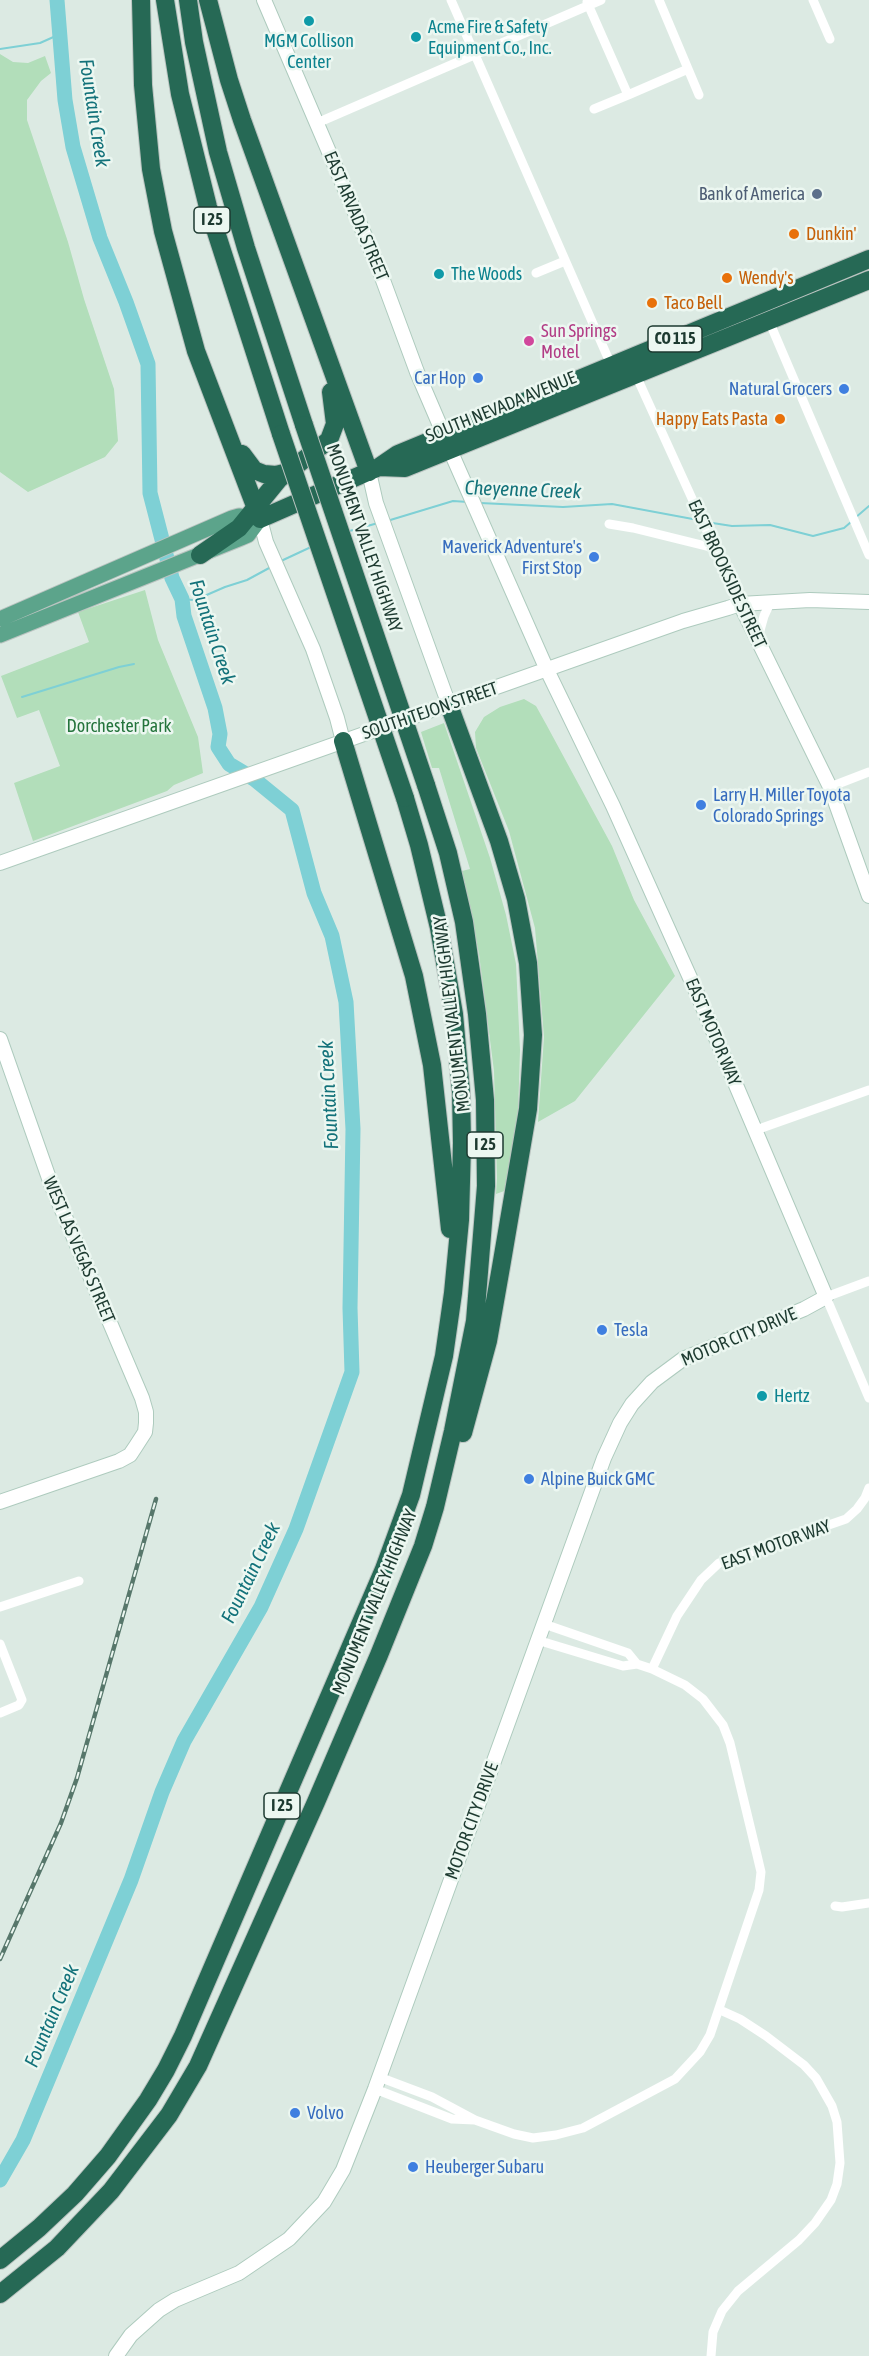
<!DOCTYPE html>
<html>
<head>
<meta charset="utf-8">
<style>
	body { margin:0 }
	canvas { display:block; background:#dceae3 }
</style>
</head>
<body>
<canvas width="869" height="2356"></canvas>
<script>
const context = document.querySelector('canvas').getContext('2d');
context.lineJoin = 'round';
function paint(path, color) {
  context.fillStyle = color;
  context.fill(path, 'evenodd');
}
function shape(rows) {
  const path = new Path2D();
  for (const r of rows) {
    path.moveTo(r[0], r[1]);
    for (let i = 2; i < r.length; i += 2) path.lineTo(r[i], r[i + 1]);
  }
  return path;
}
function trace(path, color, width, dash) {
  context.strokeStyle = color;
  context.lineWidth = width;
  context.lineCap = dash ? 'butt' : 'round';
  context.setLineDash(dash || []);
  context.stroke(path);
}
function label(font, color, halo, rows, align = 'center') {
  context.font = font + ' "Asap Condensed",sans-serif';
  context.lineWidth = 5;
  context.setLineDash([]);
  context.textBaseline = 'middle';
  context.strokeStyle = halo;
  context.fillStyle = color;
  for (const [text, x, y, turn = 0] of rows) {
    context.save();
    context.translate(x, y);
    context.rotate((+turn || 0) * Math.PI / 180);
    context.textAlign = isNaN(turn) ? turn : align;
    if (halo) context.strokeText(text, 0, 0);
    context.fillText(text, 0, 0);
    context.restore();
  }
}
paint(shape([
	[0,54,13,62,28,63,45,56,51,73,41,81,27,100,27,120,68,242,84,299,114,389,118,441,105,457,28,492,0,472],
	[145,590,158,640,198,737,203,773,174,785,167,791,33,841,14,783,60,766,39,710,17,718,1,676,89,642,78,612],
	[524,699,536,706,546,724,612,846,634,900,675,976,575,1101,538,1122,544,1037,535,928,509,831,476,748,475,732,484,717,500,707],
	[444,723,490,858,506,915,516,964,520,1050,518,1115,507,1190,496,1194,497,1178,494,1071,479,954,462,871,470,869,439,768,432,768,421,732]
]), '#b2deba');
trace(shape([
	[0,49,40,43,58,35],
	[480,503,563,507,612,504,698,520],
	[855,518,869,506],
	[387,521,453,501,468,502],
	[706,522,732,526,770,525,813,536,844,528,851,522],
	[346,532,378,523],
	[281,561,311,547],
	[182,599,193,600,202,597,225,587,247,580,271,567],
	[22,697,119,667,134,664]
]), '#7ed0d5', 2);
trace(shape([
	[0,2180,23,2140,131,1880,162,1792,184,1741,261,1607,296,1529,352,1372,350,1308,353,1129,346,1002,332,936,314,893,292,810,254,779,229,764,218,747,220,734,215,708,184,616,182,599,172,578,150,493,148,364,126,302,100,238,73,147,65,100,57,0]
]), '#7ed0d5', 15);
const secondary = shape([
	[264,0,377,264,417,372,444,435],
	[369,472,376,503,449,705],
	[260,519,266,542,313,649,337,718,343,741],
	[740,604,830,787,869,896],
	[0,863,683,621,728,608,740,604,810,600,869,602],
	[0,1039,51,1184,142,1398,146,1412,146,1423,145,1432,136,1446,130,1455,119,1461,0,1502],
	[116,2356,131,2335,159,2310,175,2300,239,2273,289,2239,324,2202,343,2170,375,2089,604,1458,620,1423,632,1404,652,1382,683,1359,804,1309,826,1297,696,991,613,806,547,670,450,450]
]);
const primary = shape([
	[0,619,232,518,239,516,257,518],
	[0,635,241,538,248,535,260,519]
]);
const highway = shape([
	[141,0,143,85,151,169,163,231,196,351,260,519,379,467,398,454,444,435,869,259],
	[165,0,180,94,208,207,281,434],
	[188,0,194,42,218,152,246,248,304,425],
	[208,0,229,80,242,120,369,472],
	[242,454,254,470,264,474,276,475,288,472],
	[379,467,405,468,869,280],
	[200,555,239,528,279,479,329,440,335,424,331,392],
	[449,705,499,841,516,899,528,963,533,1035,528,1109,501,1267,488,1341,463,1433],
	[343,741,414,976,432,1065,450,1229],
	[0,2260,39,2228,75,2194,108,2156,148,2100,166,2070,183,2036,384,1569,411,1495,444,1356,453,1293,460,1220,462,1143,461,1092,454,1014,439,928,419,845,405,798],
	[0,2294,57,2248,111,2191,169,2115,198,2066,316,1802,379,1655,423,1546,435,1507,453,1431,475,1321,486,1186,485,1100,477,1014,464,922,448,853,426,785]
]);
trace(secondary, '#aecbbe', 16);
trace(primary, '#bbc4c1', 17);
trace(highway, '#bbc4c1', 20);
trace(shape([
	[451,0,612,367],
	[659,0,699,95],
	[813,0,830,39],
	[587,2,628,95,688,69],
	[594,109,628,95],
	[317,123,601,0],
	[536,273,565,261],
	[769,321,869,555],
	[634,371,740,604],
	[609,524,633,528,714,548],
	[757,641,764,616,770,603],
	[830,787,869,772],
	[756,1130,869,1090],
	[869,1281,826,1297,869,1398],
	[0,1607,79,1581],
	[544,1624,628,1653,637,1664],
	[0,1644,22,1700,19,1705,0,1713],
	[652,1669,677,1616,701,1580,719,1563,846,1519,857,1509,865,1498,869,1488],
	[835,1906,842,1907,869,1903],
	[375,2089,452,2119,475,2120,432,2097,379,2077],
	[475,2120,514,2134,533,2138,556,2135,583,2128,675,2079,700,2052,710,2035,759,1890,761,1872,757,1855,730,1743,723,1725,703,1699,685,1685,652,1669,637,1664,623,1666,537,1640],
	[711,2356,713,2332,722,2311,738,2291,799,2240,815,2223,831,2200,837,2184,840,2163,837,2122,832,2106,816,2078,804,2065,766,2036,740,2019,720,2010]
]), '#fff', 9);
trace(secondary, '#fff', 14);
trace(primary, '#5ca48b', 15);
trace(highway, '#266955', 18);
const rail = shape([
	[0,1959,61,1823,77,1778,156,1499]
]);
trace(rail, '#57776b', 4.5);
trace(rail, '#ecf7f1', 2, [7]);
const highwayBridge = shape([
	[304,425,426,785],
	[281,434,405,798]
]);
trace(highwayBridge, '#bbc4c1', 20, []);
trace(highwayBridge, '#266955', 18);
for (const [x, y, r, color] of [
	[309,21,6,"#0f9aa8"],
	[416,37,6,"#0f9aa8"],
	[817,194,6,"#5c6f8a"],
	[794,234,6,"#e8710a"],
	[439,274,6,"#0f9aa8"],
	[727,278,6,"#e8710a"],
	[652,303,6,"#e8710a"],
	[529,341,6,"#d1479c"],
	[478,378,6,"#3f7fe0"],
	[844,389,6,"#3f7fe0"],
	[780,419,6,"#e8710a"],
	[594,557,6,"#3f7fe0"],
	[701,805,6,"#3f7fe0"],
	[602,1330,6,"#3f7fe0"],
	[762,1396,6,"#0f9aa8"],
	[529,1479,6,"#3f7fe0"],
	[295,2113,6,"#3f7fe0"],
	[413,2167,6,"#3f7fe0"]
]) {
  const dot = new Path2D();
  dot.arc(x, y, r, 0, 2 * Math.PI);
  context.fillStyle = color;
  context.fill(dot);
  trace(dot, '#ecf7f1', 2);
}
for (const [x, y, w] of [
	[212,220,36],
	[675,339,54],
	[485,1145,36],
	[282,1806,36]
]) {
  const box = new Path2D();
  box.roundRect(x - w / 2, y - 13, w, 26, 4.5);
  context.fillStyle = '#ecf7f1';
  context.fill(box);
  trace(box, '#1d3a30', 1.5);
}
label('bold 16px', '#1d3a30', null, [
	["I 25",212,220],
	["CO 115",675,339],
	["I 25",485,1145],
	["I 25",282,1806]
]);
label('18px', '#0d838f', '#ecf7f1', [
	["Acme Fire & Safety",428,27],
	["Equipment Co., Inc.",428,48],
	["MGM Collison",309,41,"center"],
	["Center",309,62,"center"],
	["The Woods",451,274],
	["Hertz",774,1396]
], 'left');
label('18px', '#4e5e75', '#ecf7f1', [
	["Bank of America",805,194]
], 'right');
label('18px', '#1d3a30', '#ecf7f1', [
	["EAST ARVADA STREET",356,216,67],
	["SOUTH NEVADA AVENUE",501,407,-22],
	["MONUMENT VALLEY HIGHWAY",364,538,71],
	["EAST BROOKSIDE STREET",727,574,65],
	["SOUTH TEJON STREET",430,711,-19],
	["MONUMENT VALLEY HIGHWAY",452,1014,-97],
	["EAST MOTOR WAY",713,1032,67],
	["WEST LAS VEGAS STREET",79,1250,67],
	["MOTOR CITY DRIVE",739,1337,-23],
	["EAST MOTOR WAY",776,1545,-20],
	["MONUMENT VALLEY HIGHWAY",375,1602,-68],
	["MOTOR CITY DRIVE",472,1821,-70]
]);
label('18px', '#c56008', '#ecf7f1', [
	["Dunkin'",806,234],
	["Wendy's",739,278],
	["Taco Bell",664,303],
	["Happy Eats Pasta",768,419,"right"]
], 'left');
label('18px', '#b23c85', '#ecf7f1', [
	["Sun Springs",541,331],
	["Motel",541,352]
], 'left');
label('18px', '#366cbe', '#ecf7f1', [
	["Car Hop",466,378,"right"],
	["Natural Grocers",832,389,"right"],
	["Maverick Adventure's",582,547,"right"],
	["First Stop",582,568,"right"],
	["Larry H. Miller Toyota",713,795],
	["Colorado Springs",713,816],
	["Tesla",614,1330],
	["Alpine Buick GMC",541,1479],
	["Volvo",307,2113],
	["Heuberger Subaru",425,2167]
], 'left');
label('18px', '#24743c', '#ecf7f1', [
	["Dorchester Park",119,726]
]);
label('italic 20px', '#13727a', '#ecf7f1', [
	["Fountain Creek",94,113,81],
	["Cheyenne Creek",523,490,2],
	["Fountain Creek",212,632,72],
	["Fountain Creek",329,1095,-93],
	["Fountain Creek",251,1573,-64],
	["Fountain Creek",52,2016,-67]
]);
</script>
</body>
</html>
